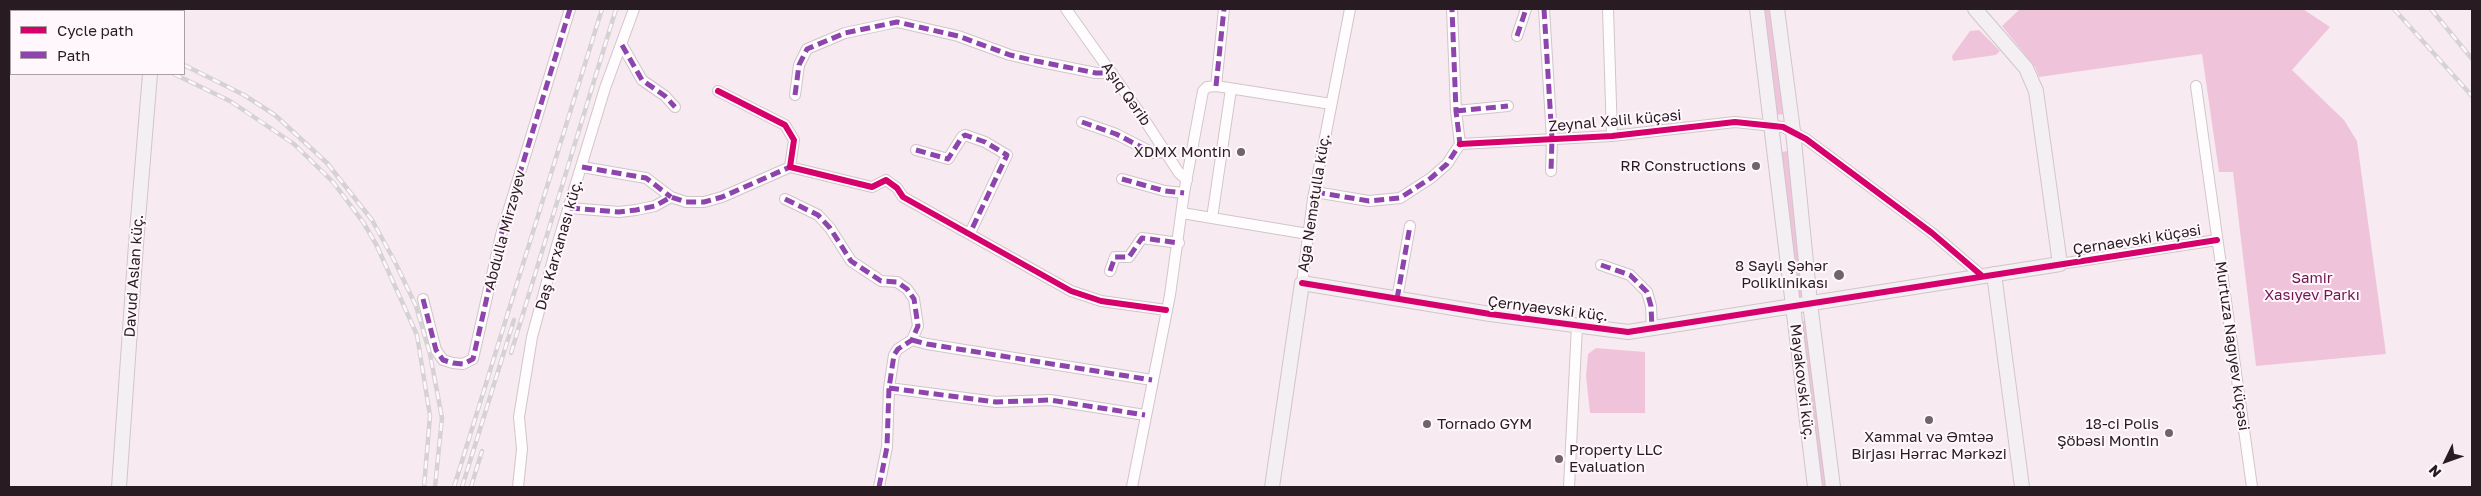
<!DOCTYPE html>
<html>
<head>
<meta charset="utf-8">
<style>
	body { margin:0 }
	#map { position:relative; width:2481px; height:496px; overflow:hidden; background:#f7ebf1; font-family:"Golos Text",sans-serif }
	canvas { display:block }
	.frame { position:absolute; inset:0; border:10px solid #281b22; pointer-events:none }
	.legend { position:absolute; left:10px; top:10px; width:175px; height:65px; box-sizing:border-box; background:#fff7fb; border:1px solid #a99fa4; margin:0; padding:6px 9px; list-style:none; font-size:15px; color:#281b22 }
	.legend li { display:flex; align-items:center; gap:10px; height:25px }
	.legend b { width:25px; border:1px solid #a99fa4 }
	.north { position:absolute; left:2421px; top:436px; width:50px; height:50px; -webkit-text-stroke:4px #fff7fb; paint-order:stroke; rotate:228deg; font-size:14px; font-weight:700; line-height:20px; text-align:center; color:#281b22 }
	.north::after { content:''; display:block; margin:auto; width:18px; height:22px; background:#281b22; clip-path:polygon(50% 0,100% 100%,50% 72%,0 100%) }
</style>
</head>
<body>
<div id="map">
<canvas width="2481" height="496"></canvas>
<div class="frame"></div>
<ul class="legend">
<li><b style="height:6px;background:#d6006c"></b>Cycle path</li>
<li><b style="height:6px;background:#8e44ad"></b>Path</li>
</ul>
<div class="north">N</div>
</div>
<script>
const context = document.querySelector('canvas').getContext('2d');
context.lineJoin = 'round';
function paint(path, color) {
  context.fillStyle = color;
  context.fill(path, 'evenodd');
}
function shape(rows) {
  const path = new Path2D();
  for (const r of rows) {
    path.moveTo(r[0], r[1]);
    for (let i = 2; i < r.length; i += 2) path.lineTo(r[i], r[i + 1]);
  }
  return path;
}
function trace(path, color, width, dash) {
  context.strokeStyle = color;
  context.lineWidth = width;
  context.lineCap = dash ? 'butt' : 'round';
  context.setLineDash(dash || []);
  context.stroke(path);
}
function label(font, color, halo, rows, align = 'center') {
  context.font = font + ' "Golos Text",sans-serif';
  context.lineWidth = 4;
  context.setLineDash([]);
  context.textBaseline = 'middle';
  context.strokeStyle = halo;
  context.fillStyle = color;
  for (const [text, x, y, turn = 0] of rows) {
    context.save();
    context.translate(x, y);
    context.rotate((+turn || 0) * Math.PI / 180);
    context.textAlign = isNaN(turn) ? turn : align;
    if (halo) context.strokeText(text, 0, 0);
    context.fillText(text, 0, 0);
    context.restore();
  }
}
paint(shape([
	[1763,9,1772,9,1785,114,1776,115],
	[2020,9,2303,9,2330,27,2292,70,2344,120,2357,141,2386,354,2256,366,2233,172,2219,172,2202,54,2039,77,2035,67,2002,26],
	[1979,30,2000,51,1996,55,1953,61,1952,56,1970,31],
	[1789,151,1805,301,1796,302,1780,152],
	[1809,320,1828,487,1819,487,1800,322],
	[1596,348,1645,352,1645,413,1590,413,1586,376,1588,354]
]), '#efc4da');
const street = shape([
	[1066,9,1144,119,1179,173,1187,180],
	[1544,9,1552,139,1551,171],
	[1608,9,1612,136],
	[1517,36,1526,9],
	[622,45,642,80,665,96,675,107],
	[1216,86,1224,9],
	[2196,86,2252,487],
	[718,91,785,125,794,140,790,167,872,187,886,180,897,188,903,197,1071,291,1101,301,1166,310],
	[795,95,799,65,807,49,845,33,897,22,958,36,1010,55,1036,61,1096,73,1112,73],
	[1456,111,1508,106],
	[1082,122,1116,134,1153,153,1165,152],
	[1460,144,1612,136,1735,122,1783,127,1806,139,1932,233,1981,275],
	[916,150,948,159,962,137,965,135,985,142,1007,155,970,233],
	[582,167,646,178,671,197],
	[1122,179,1165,191,1184,193],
	[1315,192,1369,201,1400,198,1431,178,1447,164,1460,144,1456,111,1452,9],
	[785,199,818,215,830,228,851,261,881,281,897,282,907,289,914,299,918,326,912,340,898,349,894,355,889,388,887,447,879,487],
	[570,208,619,212,636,210,655,206,671,197,686,202,704,202,722,197,790,167],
	[1182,213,1308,234],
	[1212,218,1231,89],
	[2060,264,2217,240],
	[1601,265,1630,275,1647,292,1651,306,1652,329],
	[1110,271,1115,257,1129,257,1142,238,1179,243],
	[1302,283,1313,199,1350,9],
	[423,299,436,350,443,360,453,363,463,364,473,359,501,235,570,9],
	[1397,299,1410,226],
	[912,340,927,344,1152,380],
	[889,388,996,402,1050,400,1145,415],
	[518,487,522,449,519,417,532,337,555,252,605,88,634,9],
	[1132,487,1170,295,1184,193,1203,91,1207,87,1216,86,1331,104],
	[1569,487,1577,325]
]);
const secondary = shape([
	[1757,9,1815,487],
	[1777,9,1793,131,1810,303,1833,487],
	[153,11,153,9],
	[1994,274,2022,487],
	[119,487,136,244,150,74],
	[1272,487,1302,283,1490,314,1628,332,2060,264,2036,91,2026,68,1975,9]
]);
trace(street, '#d1c5cb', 12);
trace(secondary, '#d1c5cb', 16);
trace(street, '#fefcfd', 10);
trace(secondary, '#f4eff2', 14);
const rail = shape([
	[32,9,37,11],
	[47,9,53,11],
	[61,9,66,11],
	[2394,9,2472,96],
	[2431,9,2472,59],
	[184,65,244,95,275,115,327,163,372,220,395,262,416,306,430,354,442,418,435,487],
	[174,74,230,101,294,144,333,182,363,222,376,244,417,335,430,416,424,487],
	[511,353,616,9],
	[454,487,602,9],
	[462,487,514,320],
	[471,487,482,451]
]);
trace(rail, '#d6d2d4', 4.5);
trace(rail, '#fff7fb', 2.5, [8]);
trace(shape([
	[1544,9,1552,139,1551,171],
	[1517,36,1526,9],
	[622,45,642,80,665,96,675,107],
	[1216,86,1224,9],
	[795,95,799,65,807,49,845,33,897,22,958,36,1010,55,1036,61,1096,73,1112,73],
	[1456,111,1508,106],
	[1082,122,1116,134,1153,153,1165,152],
	[916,150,948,159,962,137,965,135,985,142,1007,155,970,233],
	[582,167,646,178,671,197],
	[1122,179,1165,191,1184,193],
	[1315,192,1369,201,1400,198,1431,178,1447,164,1460,144,1456,111,1452,9],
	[785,199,818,215,830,228,851,261,881,281,897,282,907,289,914,299,918,326,912,340,898,349,894,355,889,388,887,447,879,487],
	[570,208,619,212,636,210,655,206,671,197,686,202,704,202,722,197,790,167],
	[1601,265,1630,275,1647,292,1651,306,1652,329],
	[1110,271,1115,257,1129,257,1142,238,1179,243],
	[423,299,436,350,443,360,453,363,463,364,473,359,501,235,570,9],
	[1397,299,1410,226],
	[912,340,927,344,1152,380],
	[889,388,996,402,1050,400,1145,415]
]), '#8e44ad', 5, [10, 5]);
trace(shape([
	[718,91,785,125,794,140,790,167,872,187,886,180,897,188,903,197,1071,291,1101,301,1166,310],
	[1460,144,1612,136,1735,122,1783,127,1806,139,1932,233,1981,275],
	[1302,283,1490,314,1628,332,2217,240]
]), '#d6006c', 6);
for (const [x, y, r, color] of [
	[1241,152,5,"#70646a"],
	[1756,166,5,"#70646a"],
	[1839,275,6,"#70646a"],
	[1929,420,5,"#70646a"],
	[1427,424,5,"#70646a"],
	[2169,433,5,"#70646a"],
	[1559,459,5,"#70646a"]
]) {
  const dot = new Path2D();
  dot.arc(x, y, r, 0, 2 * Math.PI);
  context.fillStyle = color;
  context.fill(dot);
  trace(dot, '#fff7fb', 2);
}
label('15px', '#281b22', '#fff7fb', [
	["Aşıq Qərib",1126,94,55],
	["Zeynal Xəlil küçəsi",1615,121,-5],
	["Ağa Nemətulla küç.",1314,203,-81],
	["Abdulla Mirzəyev",505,230,-75],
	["Çernaevski küçəsi",2137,240,-9],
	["Daş Karxanası küç.",559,245,-74],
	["Davud Aslan küç.",134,276,-86],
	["Çernyaevski küç.",1548,309,7],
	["Murtuza Nağıyev küçəsi",2232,346,82],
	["Mayakovski küç.",1802,382,83]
]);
label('15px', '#281b22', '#fff7fb', [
	["XDMX Montin",1231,152],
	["RR Constructions",1746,166],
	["8 Saylı Şəhər",1828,266],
	["Poliklinikası",1828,283],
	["Tornado GYM",1437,424,"left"],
	["18-ci Polis",2159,424],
	["Şöbəsi Montin",2159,441],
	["Xammal və Əmtəə",1929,437,"center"],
	["Birjası Hərrac Mərkəzi",1929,454,"center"],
	["Property LLC",1569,450,"left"],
	["Evaluation",1569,467,"left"]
], 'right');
label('15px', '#6f164f', '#fff7fb', [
	["Samir",2312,278],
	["Xasıyev Parkı",2312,295]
]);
</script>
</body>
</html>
